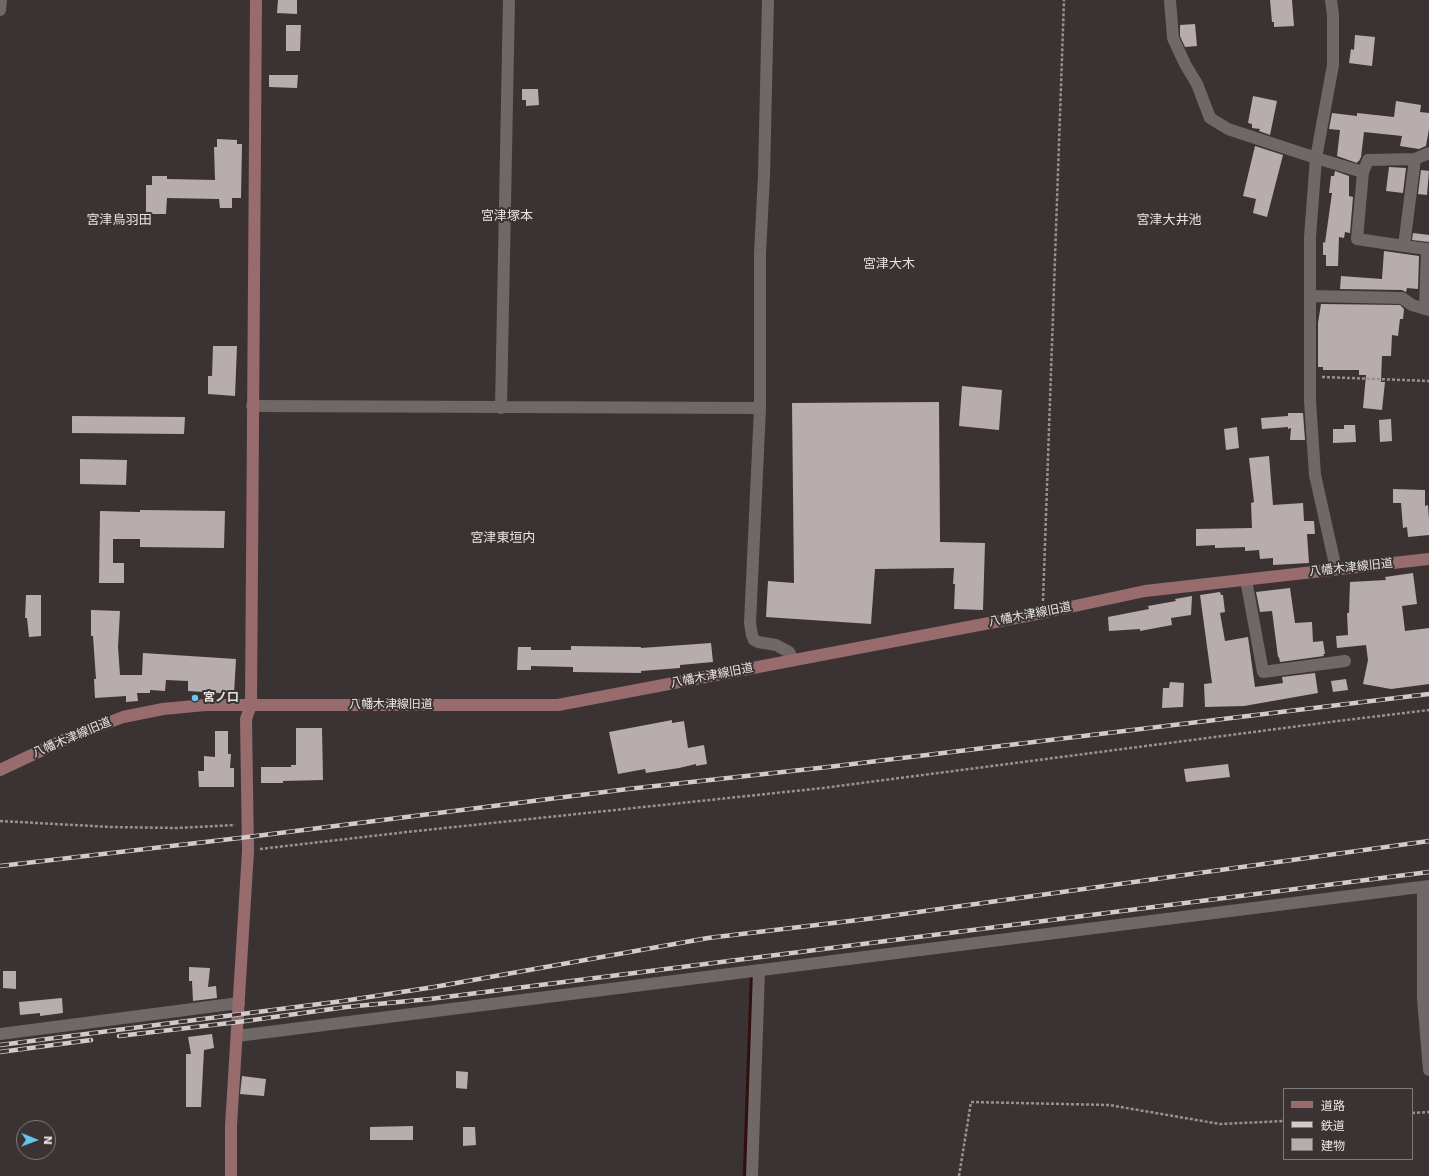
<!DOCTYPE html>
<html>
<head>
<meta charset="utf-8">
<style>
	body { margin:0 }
	#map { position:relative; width:1429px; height:1176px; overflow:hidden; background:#3b3333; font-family:"DejaVu Sans","Noto Sans JP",sans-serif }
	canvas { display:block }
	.legend { position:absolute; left:1283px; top:1088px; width:130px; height:72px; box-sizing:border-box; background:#3b3333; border:1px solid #807979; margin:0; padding:5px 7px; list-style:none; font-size:12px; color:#e8e3e2 }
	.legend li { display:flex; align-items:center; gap:8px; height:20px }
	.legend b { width:20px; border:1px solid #807979 }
	.north { position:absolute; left:16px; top:1120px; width:40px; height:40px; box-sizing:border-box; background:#3b3333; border:1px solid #807979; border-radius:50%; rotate:91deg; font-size:11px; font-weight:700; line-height:16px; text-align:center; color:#e8e3e2 }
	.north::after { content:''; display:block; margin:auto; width:14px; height:18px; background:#66c4ef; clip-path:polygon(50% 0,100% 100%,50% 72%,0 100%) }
</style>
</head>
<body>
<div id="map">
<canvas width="1429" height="1176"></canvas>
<ul class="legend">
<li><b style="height:5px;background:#986b6c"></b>道路</li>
<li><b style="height:5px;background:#d1cbcb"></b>鉄道</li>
<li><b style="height:11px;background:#b7adad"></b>建物</li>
</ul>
<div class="north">N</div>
</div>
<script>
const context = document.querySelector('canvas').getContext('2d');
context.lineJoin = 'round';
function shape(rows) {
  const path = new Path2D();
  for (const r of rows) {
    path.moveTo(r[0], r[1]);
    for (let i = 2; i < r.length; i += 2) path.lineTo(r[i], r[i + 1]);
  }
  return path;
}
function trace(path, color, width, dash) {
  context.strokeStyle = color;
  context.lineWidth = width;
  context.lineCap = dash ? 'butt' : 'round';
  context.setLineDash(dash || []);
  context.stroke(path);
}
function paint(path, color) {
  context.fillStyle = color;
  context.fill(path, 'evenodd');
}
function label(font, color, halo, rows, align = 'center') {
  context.font = font + ' "DejaVu Sans","Noto Sans JP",sans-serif';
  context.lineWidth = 4;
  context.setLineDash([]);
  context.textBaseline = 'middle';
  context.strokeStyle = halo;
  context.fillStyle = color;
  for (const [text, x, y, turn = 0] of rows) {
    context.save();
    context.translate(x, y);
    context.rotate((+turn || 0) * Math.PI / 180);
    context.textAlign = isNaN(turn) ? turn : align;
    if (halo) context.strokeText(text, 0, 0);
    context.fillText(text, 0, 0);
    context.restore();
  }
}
trace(shape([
	[745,1176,752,979]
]), '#300f10', 4.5);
paint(shape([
	[278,0,297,0,297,14,277,13],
	[1270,0,1292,0,1294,26,1274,27,1274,22,1272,22],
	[1195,24,1197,46,1185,47,1180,36,1180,25],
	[286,25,301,25,300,51,286,51],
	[1355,35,1375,37,1372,66,1349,63,1351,49,1354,50],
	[269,75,298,75,297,88,269,87],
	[522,89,538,89,539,105,526,106,526,100,522,100],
	[1253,96,1277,101,1270,135,1259,131,1260,129,1252,128,1252,124,1248,123],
	[1396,101,1421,105,1420,112,1429,113,1429,129,1426,146,1419,149,1400,146,1402,136,1364,132,1361,157,1359,161,1358,161,1357,163,1337,156,1340,130,1329,129,1332,113,1357,116,1357,113,1394,117],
	[217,139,237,140,237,144,242,144,241,198,232,198,232,208,220,208,219,199,167,198,166,214,146,214,146,185,152,185,152,176,167,176,167,179,215,180,214,147,217,147],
	[1255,146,1283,155,1267,217,1253,213,1256,199,1243,196],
	[1389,167,1406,168,1403,193,1386,191],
	[1421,170,1429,171,1427,195,1418,194],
	[1335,171,1349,176,1349,196,1353,197,1350,233,1345,232,1344,238,1339,237,1338,266,1326,266,1326,255,1323,255,1323,242,1325,243,1332,193,1329,193,1331,176,1334,176],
	[1413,233,1429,235,1429,242,1412,240],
	[1384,251,1419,256,1418,289,1407,288,1406,292,1402,290,1340,289,1341,276,1382,279],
	[1321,304,1400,305,1404,309,1403,319,1400,319,1398,336,1392,335,1391,356,1382,356,1381,382,1385,382,1382,410,1363,408,1366,375,1359,375,1359,370,1323,370,1323,367,1318,367,1318,323],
	[213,346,237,346,235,396,208,394,208,376,212,376],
	[962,386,1002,390,999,430,959,426],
	[939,402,940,542,985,543,983,610,954,609,955,584,953,584,954,568,875,569,871,624,766,617,768,581,794,583,792,403],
	[1288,413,1303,413,1305,440,1290,440,1291,428,1288,429,1288,427,1262,429,1261,418,1288,416],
	[72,416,185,417,184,434,72,433],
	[1391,419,1392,441,1380,442,1379,420],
	[1344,425,1355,425,1356,442,1333,443,1333,429,1344,429],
	[1237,427,1239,448,1226,450,1224,429],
	[1269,456,1273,505,1303,503,1304,521,1314,521,1315,534,1307,534,1309,563,1273,565,1273,558,1260,559,1259,550,1245,551,1245,547,1215,548,1215,545,1196,546,1196,529,1252,528,1251,503,1254,502,1249,458],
	[80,459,127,460,126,485,80,484],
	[1393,489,1425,490,1425,506,1428,505,1429,520,1429,535,1408,537,1407,527,1403,528,1401,503,1393,503],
	[140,510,225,511,224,548,140,547,140,539,113,539,113,563,124,563,124,583,99,583,100,511,140,512],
	[1413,573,1417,604,1402,606,1405,631,1429,628,1429,684,1391,689,1363,684,1368,660,1366,645,1337,648,1336,636,1348,635,1347,613,1349,613,1350,582,1386,580,1385,577],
	[1290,588,1295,623,1312,622,1313,642,1323,641,1325,654,1323,654,1324,656,1280,662,1279,657,1278,657,1272,611,1260,612,1256,592],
	[1220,592,1221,595,1223,595,1225,612,1220,613,1225,641,1248,637,1255,687,1283,683,1282,677,1315,673,1318,693,1244,706,1205,707,1204,684,1212,683,1200,595],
	[26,595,41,595,41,636,29,637,27,618,25,618],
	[1192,596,1191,615,1171,618,1172,625,1140,631,1140,629,1109,631,1108,617,1149,609,1148,606,1176,601,1175,599],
	[91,610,120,611,118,647,120,675,142,675,143,653,236,659,234,694,188,691,188,681,166,680,165,691,150,690,150,693,137,693,138,701,126,702,126,696,95,698,94,679,96,679,93,636,91,636],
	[711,643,713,662,680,665,680,668,641,671,641,673,573,672,573,667,531,666,531,670,517,670,518,647,531,647,531,650,571,650,571,646,641,647,641,648],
	[1346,679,1348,690,1333,692,1331,681],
	[1170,682,1184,683,1183,707,1162,708,1163,688,1169,688],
	[672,720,672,723,684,721,688,748,704,745,707,764,696,766,696,764,679,768,646,773,645,769,618,774,609,732],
	[296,728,322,728,323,780,283,781,283,783,261,783,261,767,291,767,291,765,296,765],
	[215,731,228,731,228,754,231,754,230,768,234,768,234,787,199,787,198,771,204,771,204,756,215,757],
	[1228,764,1230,777,1186,782,1184,769],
	[189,967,210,968,208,987,216,986,217,998,193,1001,192,981,189,981],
	[3,971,16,971,16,989,3,988],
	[62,998,63,1013,40,1016,40,1013,20,1015,19,1002],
	[212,1034,214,1048,204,1050,201,1107,186,1107,186,1054,191,1054,188,1037],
	[456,1071,468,1072,467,1089,456,1088],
	[242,1076,266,1079,264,1096,240,1094],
	[413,1126,413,1140,370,1140,370,1127],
	[463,1127,475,1127,476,1145,463,1146]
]), '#b7adad');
trace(shape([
	[1322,377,1429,381],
	[1043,601,1064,0],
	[0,821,111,827,177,828,235,825],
	[260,849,407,832,823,788,1338,721,1429,710],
	[1412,1113,1429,1112],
	[959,1176,971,1102,1109,1105,1220,1124,1284,1121]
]), '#979190', 2.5, [3, 2]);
trace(shape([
	[768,0,764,176,760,254,760,408,750,623,752,635,754,640,758,642,776,645,789,652,793,660],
	[1170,0,1173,38,1185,64,1197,84,1210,118,1228,129,1316,158,1363,172,1368,160,1415,159,1429,153],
	[1331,0,1333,15,1333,65,1316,158,1310,237,1310,401,1315,475,1336,569],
	[0,10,1,0],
	[1363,172,1357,239,1404,246,1415,159],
	[1404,246,1427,249,1425,309],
	[1311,296,1402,298,1412,305,1429,310],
	[252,406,760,408],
	[501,408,509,0],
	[1246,580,1263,672,1345,661],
	[1423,887,1423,999,1429,1070],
	[0,1034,239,1003],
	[237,1036,1429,886],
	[752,1176,759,970]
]), '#706767', 12);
trace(shape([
	[0,770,68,738,123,717,163,709,205,705,558,705,1042,613,1145,591,1429,559],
	[231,1176,231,1126,248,851,246,719,251,705,256,0]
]), '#986b6c', 12);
const rail = shape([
	[0,866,248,837,628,789,828,767,1429,694],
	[119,1036,238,1022,346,1007,430,999,1429,872],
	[0,1045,343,1001,434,987,708,938,875,918,1429,841],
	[0,1052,91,1040]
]);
trace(rail, '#d1cbcb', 4.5);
trace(rail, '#3b3333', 3, [9]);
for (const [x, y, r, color] of [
	[195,698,4,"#66c4ef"]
]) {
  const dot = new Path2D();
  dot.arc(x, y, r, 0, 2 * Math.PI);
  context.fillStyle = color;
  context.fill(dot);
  trace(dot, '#3b3333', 1.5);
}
label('12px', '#e8e3e2', '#3b3333', [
	["八幡木津線旧道",1351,568,-6],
	["八幡木津線旧道",1030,615,-11],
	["八幡木津線旧道",712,676,-11],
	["八幡木津線旧道",391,705],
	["八幡木津線旧道",72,738,-23]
]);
label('bold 12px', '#e8e3e2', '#3b3333', [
	["宮ノ口",203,698]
], 'left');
label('13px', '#e8e3e2', '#3b3333', [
	["宮津塚本",507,217],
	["宮津鳥羽田",119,221],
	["宮津大井池",1169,221],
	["宮津大木",889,265],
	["宮津東垣内",503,539]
]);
</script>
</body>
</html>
